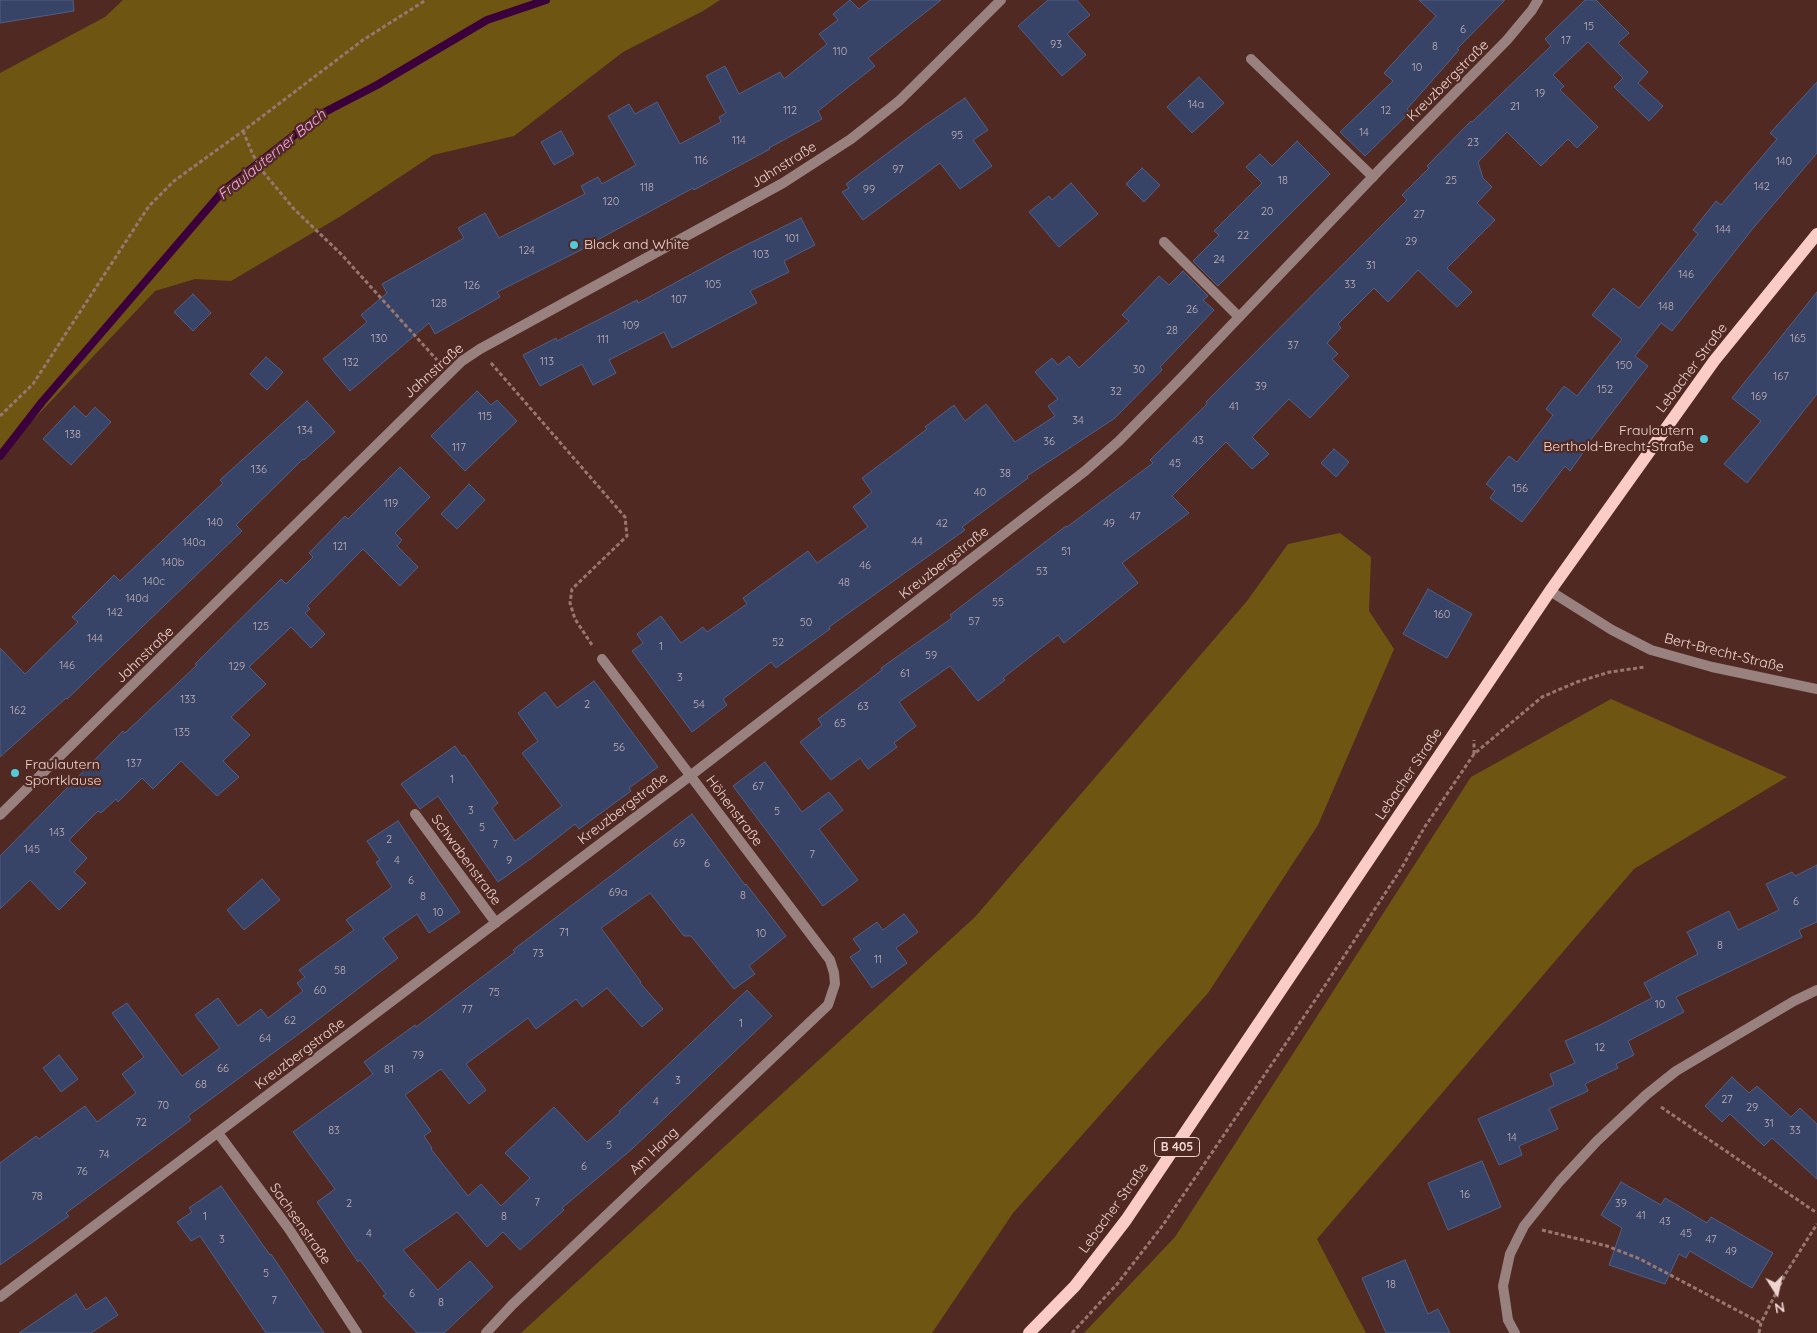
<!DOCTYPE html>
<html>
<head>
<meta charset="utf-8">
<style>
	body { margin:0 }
	#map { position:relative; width:1817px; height:1333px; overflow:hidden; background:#512923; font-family:Quicksand,sans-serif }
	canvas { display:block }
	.north { position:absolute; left:1752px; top:1268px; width:50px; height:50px; -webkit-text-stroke:4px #512923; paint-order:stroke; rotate:170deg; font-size:14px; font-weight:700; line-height:20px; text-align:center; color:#eed3cf }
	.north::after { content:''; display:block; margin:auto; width:18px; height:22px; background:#eed3cf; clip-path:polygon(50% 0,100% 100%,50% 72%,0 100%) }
</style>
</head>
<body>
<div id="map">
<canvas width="1817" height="1333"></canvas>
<div class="north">N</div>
</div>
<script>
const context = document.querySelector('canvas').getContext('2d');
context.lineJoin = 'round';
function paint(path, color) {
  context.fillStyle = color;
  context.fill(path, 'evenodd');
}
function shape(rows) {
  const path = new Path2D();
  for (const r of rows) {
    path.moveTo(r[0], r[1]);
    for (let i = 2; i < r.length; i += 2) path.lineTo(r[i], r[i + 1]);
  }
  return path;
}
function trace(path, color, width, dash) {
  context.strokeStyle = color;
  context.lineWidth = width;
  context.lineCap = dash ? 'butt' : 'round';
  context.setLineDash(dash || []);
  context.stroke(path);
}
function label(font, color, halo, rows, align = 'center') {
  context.font = font + ' Quicksand,sans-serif';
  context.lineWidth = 4.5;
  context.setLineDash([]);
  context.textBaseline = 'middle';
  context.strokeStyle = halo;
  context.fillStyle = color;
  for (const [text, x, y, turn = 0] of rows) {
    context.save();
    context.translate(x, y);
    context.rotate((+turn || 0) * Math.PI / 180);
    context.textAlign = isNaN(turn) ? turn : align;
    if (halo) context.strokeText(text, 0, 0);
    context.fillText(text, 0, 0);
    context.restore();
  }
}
paint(shape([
	[123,0,720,0,703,11,623,52,514,136,433,155,341,216,231,281,195,279,155,291,0,455,0,73,105,17],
	[1340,533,1371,557,1369,611,1394,649,1318,825,1208,993,1013,1213,932,1333,521,1333,975,917,1247,601,1288,544],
	[1611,699,1787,777,1634,869,1317,1239,1366,1333,1084,1333,1175,1237,1471,777]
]), '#6e5612');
trace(shape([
	[0,456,42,402,223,191,321,114,377,85,487,20,546,0]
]), '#3b003b', 8);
const building = shape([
	[0,0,73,0,74,11,0,23,0,0],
	[850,0,859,9,870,0,941,0,868,58,875,66,818,111,822,119,769,148,770,149,694,190,693,188,590,244,591,245,497,292,500,297,435,334,429,323,350,391,323,359,367,322,361,315,387,293,382,284,464,238,458,228,485,213,499,238,585,194,581,186,598,177,602,184,636,165,608,116,629,104,635,114,657,102,680,144,721,122,719,117,726,113,706,76,725,66,739,94,780,72,784,79,827,44,819,34,838,20,833,14,850,0],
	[1048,0,1077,0,1090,15,1067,34,1086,55,1062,76,1018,26,1048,0],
	[1419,0,1505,0,1457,49,1459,50,1407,109,1410,112,1365,156,1340,132,1393,81,1384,73,1436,16,1419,0],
	[1585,0,1596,0,1629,33,1618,43,1648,72,1638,83,1663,106,1649,121,1614,87,1623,78,1588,42,1553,75,1564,86,1560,90,1598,127,1577,148,1568,139,1541,166,1507,132,1478,162,1483,178,1492,187,1477,203,1495,220,1447,268,1472,292,1457,307,1418,270,1388,302,1374,288,1338,324,1341,328,1327,343,1338,354,1332,359,1349,376,1310,418,1289,399,1252,437,1269,454,1252,469,1226,442,1172,496,1189,513,1122,563,1138,583,1064,643,1058,635,1003,678,1005,680,978,701,950,666,899,702,916,726,894,743,897,747,868,769,860,758,831,780,800,742,822,725,818,719,882,670,881,668,952,618,950,615,1066,526,1067,527,1153,463,1150,460,1207,404,1206,402,1407,200,1402,195,1429,168,1427,166,1471,121,1472,122,1551,46,1545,39,1585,0],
	[1199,77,1224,103,1192,133,1167,107,1199,77],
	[1817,82,1817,153,1754,227,1672,331,1661,323,1635,356,1648,366,1589,442,1590,443,1570,471,1565,466,1522,522,1490,498,1495,491,1486,484,1509,456,1517,462,1553,415,1546,409,1564,386,1577,396,1622,339,1592,315,1613,288,1639,308,1698,234,1693,230,1716,201,1721,205,1777,139,1770,133,1817,82],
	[965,98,988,130,973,140,992,166,960,189,940,163,863,220,842,192,849,188,846,184,924,126,965,98],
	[561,131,574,154,554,165,541,142,561,131],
	[1297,141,1330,174,1218,286,1193,261,1219,235,1214,231,1262,183,1246,167,1260,154,1272,166,1297,141],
	[1142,168,1160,185,1144,202,1126,184,1142,168],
	[1071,183,1098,214,1059,247,1029,212,1049,196,1052,200,1071,183],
	[801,218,815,245,784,261,789,272,750,291,757,303,672,348,664,332,609,360,616,373,593,385,582,364,540,386,523,355,556,338,557,341,637,300,638,303,732,252,801,218],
	[1183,271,1208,296,1203,300,1214,310,1160,367,1162,370,1115,418,1027,476,1028,478,962,527,965,530,829,627,830,629,776,668,771,662,723,699,727,705,692,732,632,651,643,643,637,634,661,616,681,643,703,627,707,632,747,604,743,598,808,551,817,563,868,527,853,507,872,492,862,478,927,429,925,427,954,405,965,421,986,404,1015,442,1055,416,1048,406,1058,399,1035,372,1052,358,1058,365,1069,356,1079,368,1129,321,1122,315,1159,276,1169,285,1183,271],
	[1817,292,1817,394,1747,483,1724,464,1761,421,1732,398,1817,292],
	[193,294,211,313,193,331,174,312,193,294],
	[266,357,283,372,267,390,250,374,266,357],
	[477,391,491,405,497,400,517,421,465,471,431,436,477,391],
	[307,401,335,432,304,460,303,459,236,525,242,531,67,699,66,698,0,757,0,648,25,674,78,622,72,617,114,575,120,581,223,483,220,480,307,401],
	[74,406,86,417,95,407,111,422,71,465,43,439,74,406],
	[1334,449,1349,462,1336,477,1321,463,1334,449],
	[400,467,430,497,395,533,402,540,397,546,418,567,400,586,363,549,307,606,310,609,305,613,325,634,311,648,291,627,251,665,249,667,266,684,231,717,250,735,223,761,239,777,217,796,181,761,153,789,142,778,118,802,116,799,101,813,98,811,69,840,87,858,74,872,86,883,59,910,30,880,0,909,0,856,123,731,125,733,197,665,195,664,281,579,286,584,313,557,309,553,345,516,348,519,400,467],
	[469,484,485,500,457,529,441,514,469,484],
	[1428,589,1472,614,1447,658,1403,634,1428,589],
	[594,681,658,767,629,788,631,791,579,829,575,824,533,857,498,882,438,796,420,809,401,784,455,746,462,756,464,755,498,803,492,808,515,841,562,806,522,753,538,741,518,713,545,692,557,708,594,681],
	[765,762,802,812,829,792,843,810,819,829,858,880,823,906,733,786,765,762],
	[692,814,745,885,746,884,786,936,749,966,755,974,734,989,691,936,684,936,650,893,601,928,641,982,640,983,663,1009,642,1027,607,988,582,1007,576,999,536,1029,528,1018,466,1064,486,1090,469,1104,441,1069,405,1095,431,1131,424,1136,432,1148,431,1149,468,1196,481,1184,501,1206,530,1178,505,1153,554,1107,587,1142,620,1113,619,1111,747,990,772,1016,632,1149,562,1208,564,1210,520,1250,503,1232,487,1247,457,1212,403,1250,438,1290,470,1261,493,1287,444,1333,417,1333,383,1296,386,1294,360,1260,358,1262,317,1202,335,1189,293,1132,373,1074,364,1062,415,1025,416,1027,515,952,513,950,692,814],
	[398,821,460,912,429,933,417,914,383,938,398,958,311,1025,188,1116,191,1120,66,1213,69,1216,0,1265,0,1163,36,1136,39,1139,85,1106,97,1122,136,1093,122,1074,144,1057,112,1013,127,1003,182,1076,220,1048,195,1015,218,998,238,1026,261,1009,268,1018,303,991,297,983,305,977,299,970,354,930,346,920,392,887,376,862,380,860,367,841,398,821],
	[1817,865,1817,922,1799,930,1802,937,1676,997,1684,1012,1628,1041,1634,1055,1616,1064,1618,1068,1585,1084,1588,1091,1549,1109,1558,1129,1519,1146,1522,1155,1499,1165,1478,1119,1554,1085,1550,1074,1575,1063,1565,1041,1598,1026,1652,998,1644,983,1698,954,1687,932,1729,911,1738,930,1779,910,1766,884,1792,872,1795,876,1817,865],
	[262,879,280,900,244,930,227,910,262,879],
	[904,914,918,932,896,948,907,963,872,988,850,957,861,950,853,939,877,922,883,930,904,914],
	[59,1055,78,1079,61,1092,43,1068,59,1055],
	[1732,1077,1749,1093,1757,1086,1791,1117,1800,1108,1817,1124,1817,1179,1772,1138,1764,1146,1730,1114,1722,1122,1705,1106,1732,1077],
	[1482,1161,1501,1207,1448,1230,1428,1183,1482,1161],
	[1621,1182,1661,1205,1665,1198,1707,1223,1711,1217,1773,1253,1752,1288,1690,1251,1686,1258,1679,1254,1665,1284,1609,1265,1622,1228,1601,1215,1621,1182],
	[221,1186,270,1255,271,1254,324,1333,266,1333,200,1236,191,1241,177,1222,192,1212,189,1208,221,1186],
	[1405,1260,1428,1314,1438,1309,1450,1333,1386,1333,1362,1278,1405,1260],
	[76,1294,86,1310,106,1297,118,1315,91,1333,19,1333,76,1294]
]);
paint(building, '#384467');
trace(building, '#515f84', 1);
trace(shape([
	[243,131,253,155,264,173,294,209,342,255,437,360],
	[491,363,625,517,627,536,572,589,570,603,575,619,592,645],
	[0,416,33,384,149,206,174,181,243,131,363,40,426,0],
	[1474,754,1474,740],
	[1661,1107,1817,1213],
	[1542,1230,1607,1246,1640,1259,1761,1323],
	[1072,1333,1118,1283,1163,1225,1324,987,1401,869,1424,828,1474,754,1542,697,1577,682,1610,672,1645,667],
	[1759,1333,1761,1323,1786,1273,1817,1224]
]), '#997771', 3, [4, 2.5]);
trace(shape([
	[1251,59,1373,177],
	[1164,242,1239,317],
	[1508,1320,1515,1333]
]), '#98817e', 10);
trace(shape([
	[1550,591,1612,630,1651,650,1712,667,1817,689],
	[415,814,496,923],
	[0,815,462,361,480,349,783,183,851,139,899,101,1001,0],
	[218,1133,289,1229,357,1333],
	[0,1297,690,776,1085,471,1119,441,1182,377,1385,164,1507,40,1532,10,1538,0],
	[1508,1320,1503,1286,1510,1254,1524,1226,1560,1181,1597,1141,1646,1095,1676,1071,1794,1001,1817,990],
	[486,1333,512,1305,828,1005,835,984,834,973,830,960,602,659]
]), '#98817e', 10);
trace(shape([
	[1029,1333,1075,1286,1126,1220,1550,591,1714,361,1817,234]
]), '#faccc5', 12);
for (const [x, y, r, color] of [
	[574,245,5,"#53cadc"],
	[1704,439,5,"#53cadc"],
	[15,773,5,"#53cadc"]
]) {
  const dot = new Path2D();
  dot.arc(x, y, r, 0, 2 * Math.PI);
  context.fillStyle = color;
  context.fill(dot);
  trace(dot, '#512923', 2);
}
label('11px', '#c0afb5', null, [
	["15",1589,27],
	["6",1463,30],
	["17",1566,41],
	["93",1056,45],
	["8",1435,47],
	["110",840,52],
	["10",1417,68],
	["19",1540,94],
	["14a",1196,105],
	["21",1515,107],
	["112",790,111],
	["12",1386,111],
	["14",1364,133],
	["95",957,136],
	["114",739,141],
	["23",1473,143],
	["116",701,161],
	["140",1784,162],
	["97",898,170],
	["18",1283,181],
	["25",1451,181],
	["142",1762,187],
	["118",647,188],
	["99",869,190],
	["120",611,202],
	["20",1267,212],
	["27",1419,215],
	["144",1723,230],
	["22",1243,236],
	["101",792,239],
	["29",1411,242],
	["124",527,251],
	["103",761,255],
	["24",1219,260],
	["31",1371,266],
	["146",1686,275],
	["105",713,285],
	["33",1350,285],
	["126",472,286],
	["107",679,300],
	["128",439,304],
	["148",1666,307],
	["26",1192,310],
	["109",631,326],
	["28",1172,331],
	["130",379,339],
	["165",1798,339],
	["111",603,340],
	["37",1293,346],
	["113",547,362],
	["132",351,363],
	["150",1624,366],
	["30",1139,370],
	["167",1781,377],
	["39",1261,387],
	["152",1605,390],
	["32",1116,392],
	["169",1759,397],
	["41",1234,407],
	["115",485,417],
	["34",1078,421],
	["134",305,431],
	["138",73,435],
	["43",1198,441],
	["36",1049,442],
	["117",459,448],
	["45",1175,464],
	["136",259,470],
	["38",1005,474],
	["156",1520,489],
	["40",980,493],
	["119",391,504],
	["47",1135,517],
	["140",215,523],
	["42",942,524],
	["49",1109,524],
	["44",917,542],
	["140a",194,543],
	["121",340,547],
	["51",1066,552],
	["140b",173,563],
	["46",865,566],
	["53",1042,572],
	["140c",154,582],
	["48",844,583],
	["140d",137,599],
	["55",998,603],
	["142",115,613],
	["160",1442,615],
	["57",974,622],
	["50",806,623],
	["125",261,627],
	["144",95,639],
	["52",778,643],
	["1",661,647],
	["59",931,656],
	["146",67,666],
	["129",237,667],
	["61",905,674],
	["3",680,678],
	["133",188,700],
	["2",587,705],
	["54",699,705],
	["63",863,707],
	["162",18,711],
	["65",840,724],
	["135",182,733],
	["56",619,748],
	["137",134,764],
	["1",452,780],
	["67",758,787],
	["3",471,811],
	["5",777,812],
	["5",482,828],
	["143",57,833],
	["2",389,840],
	["69",679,844],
	["7",495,845],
	["145",32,850],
	["7",812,855],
	["4",397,861],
	["9",509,861],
	["6",707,864],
	["6",411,881],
	["69a",618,893],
	["8",743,896],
	["8",423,897],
	["6",1796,902],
	["10",438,913],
	["71",564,933],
	["10",761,934],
	["8",1720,946],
	["73",538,954],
	["11",878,960],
	["58",340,971],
	["60",320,991],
	["75",494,993],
	["10",1660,1005],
	["77",467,1010],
	["62",290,1021],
	["1",741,1024],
	["64",265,1039],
	["12",1600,1048],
	["79",418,1056],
	["66",223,1069],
	["81",389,1070],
	["3",678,1081],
	["68",201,1085],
	["27",1727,1100],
	["4",656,1102],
	["70",163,1106],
	["29",1752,1108],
	["72",141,1123],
	["31",1769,1124],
	["83",334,1131],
	["33",1795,1131],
	["14",1512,1138],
	["5",609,1146],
	["74",104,1155],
	["6",584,1167],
	["76",82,1172],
	["16",1465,1195],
	["78",37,1197],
	["7",537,1203],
	["2",349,1204],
	["39",1621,1204],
	["41",1641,1216],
	["1",205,1217],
	["8",504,1217],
	["43",1665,1222],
	["4",369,1234],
	["45",1686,1234],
	["3",222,1240],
	["47",1711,1240],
	["49",1731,1252],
	["5",266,1274],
	["18",1391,1285],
	["6",412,1294],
	["7",274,1301],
	["8",441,1303]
]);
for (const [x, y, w] of [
	[1177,1147,45]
]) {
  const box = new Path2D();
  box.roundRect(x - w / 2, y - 9.5, w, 19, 4);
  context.fillStyle = '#512923';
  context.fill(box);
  trace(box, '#eed3cf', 1);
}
label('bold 12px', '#eed3cf', null, [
	["B 405",1177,1147]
]);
label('14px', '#eed3cf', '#512923', [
	["Kreuzbergstraße",1448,81,-45],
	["Jahnstraße",784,165,-32],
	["Lebacher Straße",1692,368,-53],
	["Jahnstraße",434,371,-42],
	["Kreuzbergstraße",944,563,-38],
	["Bert-Brecht-Straße",1724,653,14],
	["Jahnstraße",145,655,-44],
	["Lebacher Straße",1409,774,-56],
	["Kreuzbergstraße",623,809,-37],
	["Höhenstraße",734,811,53],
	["Schwabenstraße",466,860,54],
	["Kreuzbergstraße",300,1054,-37],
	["Am Hang",654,1151,-44],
	["Lebacher Straße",1114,1208,-54],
	["Sachsenstraße",300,1224,55]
]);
label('14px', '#eed3cf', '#512923', [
	["Black and White",584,245],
	["Fraulautern",1694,431,"right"],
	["Berthold-Brecht-Straße",1694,447,"right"],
	["Fraulautern",25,765],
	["Sportklause",25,781]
], 'left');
label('italic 15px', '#fca7f8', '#512923', [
	["Fraulauterner Bach",272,155,-39]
]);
</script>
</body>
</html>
